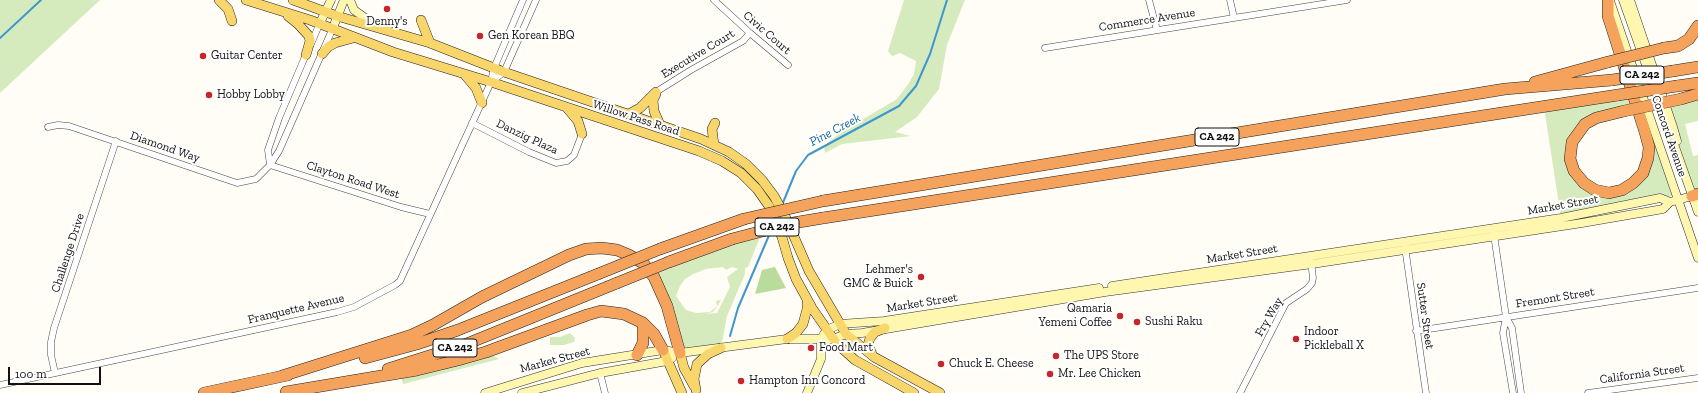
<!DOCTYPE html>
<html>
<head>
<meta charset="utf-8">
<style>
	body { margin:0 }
	#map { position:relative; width:1698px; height:393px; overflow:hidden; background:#fffdf5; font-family:"Zilla Slab",serif }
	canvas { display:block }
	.scale { position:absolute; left:8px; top:367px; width:93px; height:18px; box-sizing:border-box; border:2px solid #111; border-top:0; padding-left:5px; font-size:12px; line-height:14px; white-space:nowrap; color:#111; -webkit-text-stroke:3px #fff; paint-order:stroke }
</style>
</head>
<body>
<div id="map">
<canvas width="1698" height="393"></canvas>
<div class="scale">100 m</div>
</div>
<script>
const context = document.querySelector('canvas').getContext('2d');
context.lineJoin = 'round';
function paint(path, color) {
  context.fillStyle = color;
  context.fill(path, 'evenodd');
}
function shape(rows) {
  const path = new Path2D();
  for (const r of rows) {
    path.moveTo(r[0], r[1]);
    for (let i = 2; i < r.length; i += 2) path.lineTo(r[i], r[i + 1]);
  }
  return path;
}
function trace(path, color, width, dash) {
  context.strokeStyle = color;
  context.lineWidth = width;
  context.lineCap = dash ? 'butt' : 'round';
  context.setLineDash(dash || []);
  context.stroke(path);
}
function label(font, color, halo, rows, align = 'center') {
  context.font = font + ' "Zilla Slab",serif';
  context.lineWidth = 4;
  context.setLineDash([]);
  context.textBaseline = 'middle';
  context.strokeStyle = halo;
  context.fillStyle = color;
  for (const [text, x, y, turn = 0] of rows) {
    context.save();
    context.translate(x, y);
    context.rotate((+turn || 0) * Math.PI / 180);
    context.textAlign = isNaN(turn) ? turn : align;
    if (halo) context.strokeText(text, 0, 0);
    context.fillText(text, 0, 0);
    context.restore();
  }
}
paint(shape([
	[0,0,100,0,0,93],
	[904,0,965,0,947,45,939,89,917,117,895,132,911,136,842,144,825,153,824,146,840,133,897,99,909,83,914,74,916,61,900,53,892,56,888,51],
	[1632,93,1647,106,1677,195,1561,218,1544,107],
	[1638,109,1645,132,1643,173,1609,193,1574,171,1577,133,1596,118],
	[1698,94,1698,121,1685,124,1693,156,1698,155,1698,194,1692,196,1666,102],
	[763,230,748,267,745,268,745,274,727,316,721,348,680,353,649,271],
	[723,267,726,270,732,267,738,269,727,277,730,287,717,313,705,314,713,312,718,305,721,300,716,301,717,306,710,312,696,313,686,310,676,296,680,286,685,279,693,274,706,269],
	[570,333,575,338,574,342,564,345,550,345,550,337,560,337],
	[486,352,499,359,403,384,401,376,418,375,458,360]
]), '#d5ebbd');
paint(shape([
	[775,267,786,288,755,294,762,270]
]), '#b9dc9c');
trace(shape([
	[0,38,41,0],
	[782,205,796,171,808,155,899,106,916,86,930,54,947,0],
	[730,336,738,308,770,233]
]), '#3f96cf', 2);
const street = shape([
	[714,0,750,33,788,65],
	[1149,0,1157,30],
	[1230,0,1234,18],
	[311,44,319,25],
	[1045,48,1347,0],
	[491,82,504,72,536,0],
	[656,92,691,70,743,41,750,33],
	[472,123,529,152,556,163,567,161,574,155,582,134],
	[48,127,58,125,69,126,237,183,256,179,270,165,279,151,332,30],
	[270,165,401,207,430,214],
	[270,165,268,150,279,118,307,52],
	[1493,228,1506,317],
	[1405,247,1426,393],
	[1416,331,1698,288],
	[55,373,51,355,51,342,54,328,116,141],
	[600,373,605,393],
	[0,385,337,312,354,307,395,285,400,281,491,82,494,68,523,0],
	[1240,393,1286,303,1307,289,1312,283,1313,278,1311,261],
	[1513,393,1503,333,1506,317,1512,328,1521,393],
	[1588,393,1698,378]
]);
const secondary = shape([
	[350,0,354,10,375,25],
	[1623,0,1698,212],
	[1630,0,1673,127,1677,141],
	[1610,1,1698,258],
	[319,25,331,0],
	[332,30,344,0],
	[1112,286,1561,218,1660,198,1670,202],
	[824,334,827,330,840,324,884,321,1099,288],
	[485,393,582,363,663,350,680,353,787,339,833,339,846,334,862,333,1105,292,1312,264,1582,223,1663,209,1670,202,1692,196],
	[522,393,600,373,667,361,672,358],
	[807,393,821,359,821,338]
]);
const primary = shape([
	[219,0,228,9,232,21],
	[246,0,310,20,393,52,491,82,699,151,722,161,741,173,757,189,769,206,782,237,788,258,796,279,812,308,837,344,855,360,914,393],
	[293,0,337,16,430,43,504,72,701,139,729,152,746,164,762,180,774,196,785,216,809,271,846,334,874,357,940,393],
	[288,16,298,24,309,36,310,41,306,55],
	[421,20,430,43],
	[322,54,328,47,335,43,353,38],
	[465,75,476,88,482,103],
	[656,94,653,100,654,111,660,125],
	[567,108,578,121,582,134],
	[629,114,640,108,656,92],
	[714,145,712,129,715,123],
	[787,339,796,333,803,324,807,309,807,299],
	[663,350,682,393],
	[680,353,684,368,694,386],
	[872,354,868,345,870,338,875,332,885,328],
	[696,390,694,379,697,364,708,354,721,348]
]);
const highway = shape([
	[1608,0,1608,16,1645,132,1649,147,1648,158,1643,173,1633,183,1622,190,1609,193,1595,190,1584,183,1574,171,1570,159,1572,142,1585,124,1596,118,1624,111],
	[1664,48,1678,46,1689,39,1698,26],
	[1673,71,1698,67],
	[1535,82,1608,62],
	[1677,86,1698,83],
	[1681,99,1698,94],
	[1692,196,1698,194],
	[823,201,1505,89,1612,80],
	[823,218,1618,95],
	[660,249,744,219],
	[669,262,732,239],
	[637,355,643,343,643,323],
	[365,358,417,344,458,330,598,274],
	[388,369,464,345,617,283],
	[282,376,412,335,433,325,482,297,569,255,586,249,602,248,617,250,629,255,643,263,654,277,667,306,680,353],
	[286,392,417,370,458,360,486,352,587,315,601,311,624,314,643,323,654,334,663,350],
	[204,393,288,375]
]);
trace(street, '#444', 7);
trace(secondary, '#333', 9);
trace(primary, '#222', 10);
trace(highway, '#222', 12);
trace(street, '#fff', 6);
trace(secondary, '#fff6b0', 8);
trace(primary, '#f9d66b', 9);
trace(highway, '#f5a25d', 11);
const highwayBridge = shape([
	[1608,62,1664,48],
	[1612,80,1673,71],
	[1618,95,1677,86],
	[1624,111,1681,99],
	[744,219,823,201],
	[732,239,793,223,823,218],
	[598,274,660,249],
	[617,283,669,262]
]);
trace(highwayBridge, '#222', 12, []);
trace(highwayBridge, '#f5a25d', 11);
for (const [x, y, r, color] of [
	[387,9,4,"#c4262e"],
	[480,36,4,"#c4262e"],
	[203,56,4,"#c4262e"],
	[209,95,4,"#c4262e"],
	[921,277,4,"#c4262e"],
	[1120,316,4,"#c4262e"],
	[1137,322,4,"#c4262e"],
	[1296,339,4,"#c4262e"],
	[811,348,4,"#c4262e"],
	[1056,356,4,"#c4262e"],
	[941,364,4,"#c4262e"],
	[1050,374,4,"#c4262e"],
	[741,381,4,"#c4262e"]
]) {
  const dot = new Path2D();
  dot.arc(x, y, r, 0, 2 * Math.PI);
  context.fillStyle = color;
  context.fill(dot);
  trace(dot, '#fff', 1.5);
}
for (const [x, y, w] of [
	[1642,75,44],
	[1217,137,44],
	[777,227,44],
	[455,348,44]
]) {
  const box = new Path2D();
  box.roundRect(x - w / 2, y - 9, w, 18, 3);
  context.fillStyle = '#fff';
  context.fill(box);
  trace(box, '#111', 1);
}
label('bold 11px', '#111', null, [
	["CA 242",1642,75],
	["CA 242",1217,137],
	["CA 242",777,227],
	["CA 242",455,348]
]);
label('12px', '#111', '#fff', [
	["Commerce Avenue",1147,20,-9],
	["Civic Court",767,33,41],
	["Executive Court",698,54,-31],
	["Willow Pass Road",636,118,18],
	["Concord Avenue",1669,136,71],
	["Danzig Plaza",527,137,25],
	["Diamond Way",165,147,19],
	["Clayton Road West",353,180,18],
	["Market Street",1563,205,-10],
	["Challenge Drive",68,253,-72],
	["Market Street",1242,254,-9],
	["Fremont Street",1555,298,-9],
	["Market Street",922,303,-9],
	["Franquette Avenue",296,309,-13],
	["Sutter Street",1425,316,82],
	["Fry Way",1269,317,-60],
	["Market Street",555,360,-15],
	["California Street",1642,374,-8]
]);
label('12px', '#111', '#fff', [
	["Denny's",387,22,"center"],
	["Gen Korean BBQ",488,36],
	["Guitar Center",211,56],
	["Hobby Lobby",217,95],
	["Lehmer's",913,270,"right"],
	["GMC & Buick",913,284,"right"],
	["Qamaria",1112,309,"right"],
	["Yemeni Coffee",1112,323,"right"],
	["Sushi Raku",1145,322],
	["Indoor",1304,332],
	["Pickleball X",1304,346],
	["Food Mart",819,348],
	["The UPS Store",1064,356],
	["Chuck E. Cheese",949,364],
	["Mr. Lee Chicken",1058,374],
	["Hampton Inn Concord",749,381]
], 'left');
label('italic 13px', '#1768a6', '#fff', [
	["Pine Creek",835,130,-28]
]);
</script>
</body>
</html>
